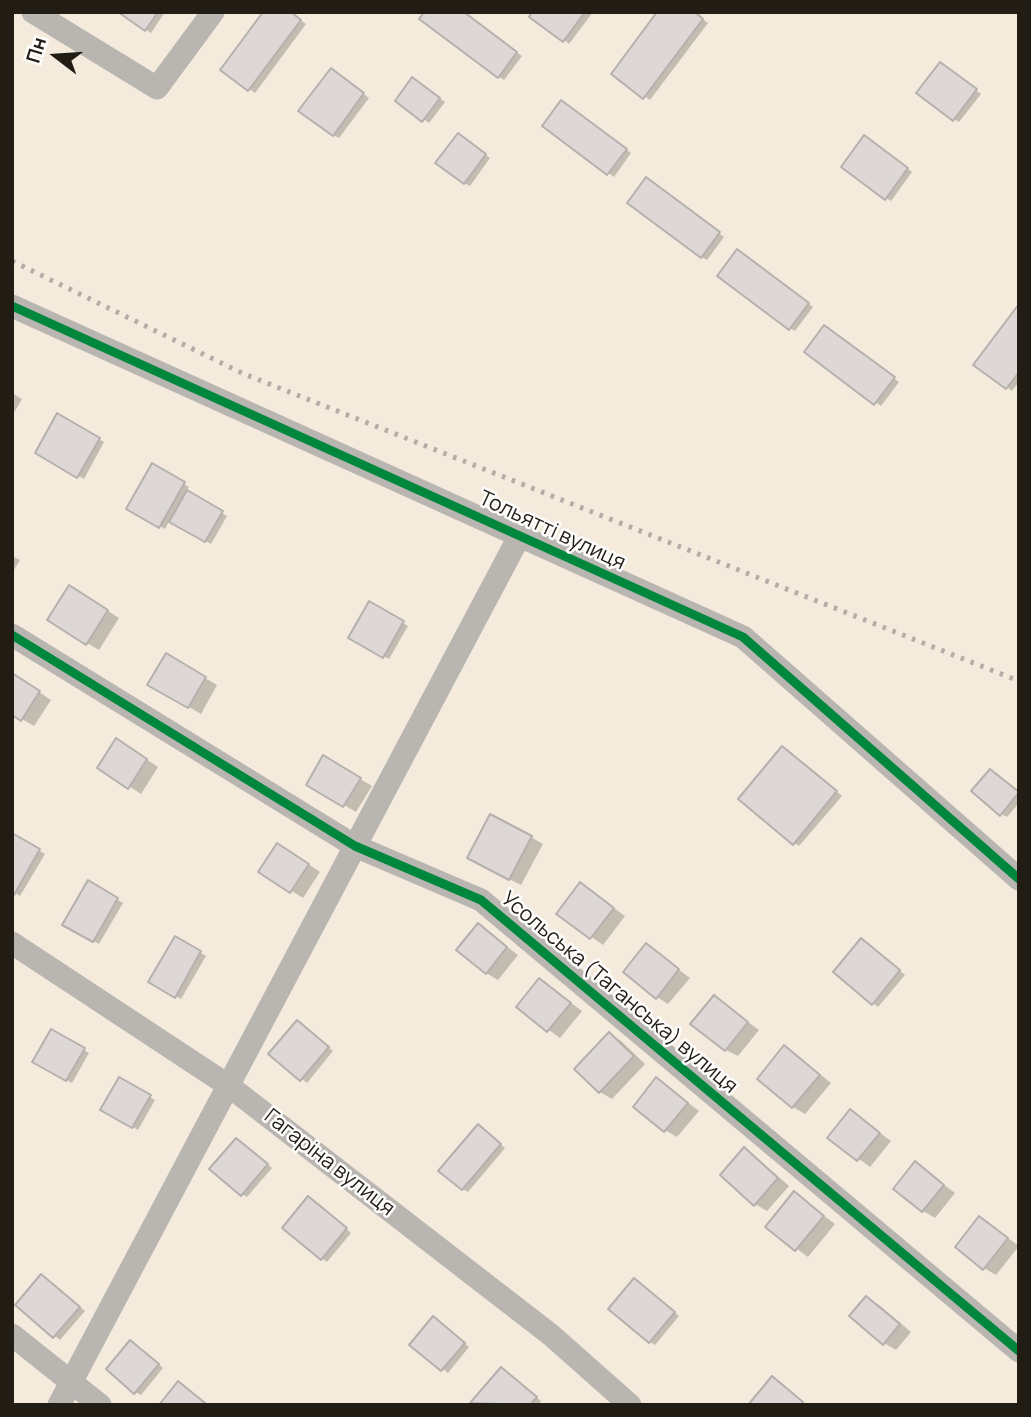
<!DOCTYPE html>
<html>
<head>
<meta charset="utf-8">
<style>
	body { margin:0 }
	#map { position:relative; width:1031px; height:1417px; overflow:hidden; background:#f4ebdd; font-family:Manrope,sans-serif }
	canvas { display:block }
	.frame { position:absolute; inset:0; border:14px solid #221d14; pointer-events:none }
	.north { position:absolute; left:21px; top:21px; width:70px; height:70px; -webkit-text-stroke:5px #fdfdfd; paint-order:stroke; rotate:287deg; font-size:19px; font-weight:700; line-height:28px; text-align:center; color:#221d14 }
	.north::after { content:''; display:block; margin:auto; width:24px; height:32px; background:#221d14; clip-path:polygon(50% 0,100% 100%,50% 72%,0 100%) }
</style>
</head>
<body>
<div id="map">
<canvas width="1031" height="1417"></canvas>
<div class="frame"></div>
<div class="north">Пн</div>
</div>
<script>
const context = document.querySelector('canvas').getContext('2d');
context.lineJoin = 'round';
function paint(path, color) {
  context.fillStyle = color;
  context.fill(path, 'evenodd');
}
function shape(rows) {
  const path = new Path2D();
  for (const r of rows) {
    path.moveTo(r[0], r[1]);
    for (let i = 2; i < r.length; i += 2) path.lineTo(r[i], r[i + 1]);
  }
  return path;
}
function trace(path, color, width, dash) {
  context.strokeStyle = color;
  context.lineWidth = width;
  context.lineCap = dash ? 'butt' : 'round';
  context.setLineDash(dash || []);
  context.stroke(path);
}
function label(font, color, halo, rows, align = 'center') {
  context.font = font + ' Manrope,sans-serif';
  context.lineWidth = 5;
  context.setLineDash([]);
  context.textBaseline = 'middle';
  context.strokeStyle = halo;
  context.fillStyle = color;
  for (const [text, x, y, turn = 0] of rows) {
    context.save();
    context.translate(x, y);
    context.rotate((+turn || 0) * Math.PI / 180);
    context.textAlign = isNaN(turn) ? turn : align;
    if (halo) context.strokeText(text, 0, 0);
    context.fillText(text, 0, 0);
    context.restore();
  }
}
paint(shape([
	[121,12,165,12,151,33],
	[289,12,306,24,255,93,223,70],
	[463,12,522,56,504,80,499,77],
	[535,12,593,12,569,44],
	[693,12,708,23,650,100,613,74],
	[945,67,981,94,959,122,954,119],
	[336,73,369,98,339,138,333,135],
	[418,82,445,102,429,123,397,101],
	[567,105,631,153,614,177,544,126],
	[464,138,490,158,470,186,464,183],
	[870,141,912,172,891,201,886,198],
	[652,183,724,237,707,260,702,257],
	[742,255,813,307,795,331,790,328],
	[1019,307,1019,382,1012,391,976,364],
	[830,330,899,382,881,406,806,352],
	[12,393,22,399,12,416],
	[58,416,104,442,84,479,37,453],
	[152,466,189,487,186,492,227,516,211,544,170,520,165,529,128,508],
	[12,556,20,560,12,573],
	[82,594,119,618,99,650,87,643],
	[370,603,408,626,389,659,350,637],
	[167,656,217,685,201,714,150,684],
	[21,680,51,700,34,726,22,719],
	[128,747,158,767,141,794,99,767],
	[788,751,842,796,799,846,794,843],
	[324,758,372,786,356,812,308,784],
	[991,771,1019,793,1019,803,1007,817,1001,814],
	[12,835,45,854,20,896,12,891],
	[531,837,543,844,521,885,481,865],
	[290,852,320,872,303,898,261,872],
	[89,883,123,903,99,944,65,924],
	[580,884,625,916,603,945,558,913],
	[478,925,518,955,498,980,486,973],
	[175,938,206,956,181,999,150,981],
	[862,940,905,975,878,1007,873,1003],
	[646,946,690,978,668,1004,657,997],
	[540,980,582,1011,560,1038,518,1007],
	[714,997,759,1030,738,1056,726,1050],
	[302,1026,333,1051,307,1083,271,1054],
	[52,1031,89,1053,72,1083,34,1061],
	[609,1034,621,1041,645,1064,612,1099,600,1092],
	[784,1048,796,1055,831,1083,805,1114,793,1107,759,1079],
	[120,1079,155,1100,138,1130,102,1109],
	[657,1079,699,1111,677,1137,665,1130],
	[850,1111,891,1141,870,1167,829,1137],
	[483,1129,505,1148,468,1192,463,1189],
	[242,1143,272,1168,247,1197,242,1194],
	[744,1150,756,1157,789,1186,767,1211,755,1204],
	[916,1164,955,1193,935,1218,923,1211],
	[794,1194,835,1224,808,1257,767,1227],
	[314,1202,351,1233,327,1262,322,1258],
	[980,1218,1019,1246,996,1275,984,1268],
	[46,1279,85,1311,60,1340,17,1305],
	[640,1283,679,1316,655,1345,650,1342],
	[867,1298,879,1305,911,1332,896,1350,884,1343],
	[439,1322,469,1347,448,1373,412,1344],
	[136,1345,163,1368,141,1395,135,1392],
	[501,1369,541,1401,538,1405,473,1403]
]), '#0003');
const building = shape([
	[118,12,158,12,145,31,118,12],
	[263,12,291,12,301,20,248,91,220,70,263,12],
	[424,12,464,12,517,52,498,78,419,19,424,12],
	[532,12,585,12,563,42,529,17,532,12],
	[657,12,695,12,703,19,643,99,611,74,657,12],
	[940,62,977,89,953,121,916,93,940,62],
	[331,68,364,93,333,136,298,111,331,68],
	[412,77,440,98,422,122,395,101,412,77],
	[561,100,627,149,607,175,542,126,561,100],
	[458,133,486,154,464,184,435,163,458,133],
	[864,135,908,168,885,200,841,167,864,135],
	[646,177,720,232,701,258,627,203,646,177],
	[737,249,809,303,789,330,717,276,737,249],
	[1019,304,1019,372,1006,389,973,365,1019,304],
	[824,325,895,377,874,405,804,352,824,325],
	[57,413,100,438,77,478,35,453,57,413],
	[152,463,185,482,159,528,126,509,152,463],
	[187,490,223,511,205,542,169,522,187,490],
	[69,585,108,610,86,645,47,620,69,585],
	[369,601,404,621,383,658,348,638,369,601],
	[166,653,206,677,188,708,147,685,166,653],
	[12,673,40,691,21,721,12,715,12,673],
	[116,738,147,759,128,789,97,768,116,738],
	[782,746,837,791,793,845,738,799,782,746],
	[323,755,361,778,343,807,306,785,323,755],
	[990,769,1019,792,1000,816,971,791,990,769],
	[490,814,532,836,509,880,467,858,490,814],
	[12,833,40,849,14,895,12,893,12,833],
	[277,843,309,864,290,893,258,872,277,843],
	[88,880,118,898,93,942,62,925,88,880],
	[580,882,614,908,590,939,556,914,580,882],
	[478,923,507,947,486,974,456,950,478,923],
	[175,936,201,951,175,998,148,982,175,936],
	[861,938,900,970,872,1005,833,972,861,938],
	[646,943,679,969,656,999,623,972,646,943],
	[539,978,571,1003,547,1032,516,1007,539,978],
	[714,995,748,1022,725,1051,690,1024,714,995],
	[297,1020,329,1047,300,1081,268,1054,297,1020],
	[51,1029,85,1048,66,1081,32,1062,51,1029],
	[609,1032,634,1056,599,1093,574,1069,609,1032],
	[784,1045,820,1075,792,1108,757,1079,784,1045],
	[119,1077,151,1095,132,1128,100,1110,119,1077],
	[656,1077,688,1103,664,1132,633,1107,656,1077],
	[850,1109,880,1133,857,1161,827,1138,850,1109],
	[478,1124,501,1144,462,1190,438,1171,478,1124],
	[236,1138,268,1164,241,1196,209,1169,236,1138],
	[744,1147,778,1178,754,1206,720,1175,744,1147],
	[915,1161,944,1185,922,1212,893,1189,915,1161],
	[794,1191,824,1216,795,1251,765,1227,794,1191],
	[308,1196,347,1228,321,1260,282,1228,308,1196],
	[979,1216,1008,1238,983,1270,955,1247,979,1216],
	[41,1274,80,1307,53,1338,15,1305,41,1274],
	[634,1278,675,1312,649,1343,608,1309,634,1278],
	[866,1296,900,1324,883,1345,849,1316,866,1296],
	[433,1316,465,1343,441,1371,409,1345,433,1316],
	[130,1340,159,1364,134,1394,106,1369,130,1340],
	[501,1367,537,1397,530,1405,470,1403,501,1367],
	[772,1376,803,1402,801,1405,748,1405,772,1376],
	[178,1381,205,1403,203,1405,159,1405,178,1381]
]);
paint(building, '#ddd8d6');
trace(building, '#b5afae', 2);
trace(shape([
	[33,12,157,88,213,12],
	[12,306,743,637,1019,879],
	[12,635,355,846,481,900,1019,1351],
	[12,943,229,1086,551,1335,630,1405],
	[12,1335,100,1405],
	[59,1405,520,535]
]), '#b9b5b1', 23);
trace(shape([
	[12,261,244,374,1019,681]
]), '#b2ada6', 5, [3.5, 7]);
trace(shape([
	[12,306,743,637,1019,879],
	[12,635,355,846,481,900,1019,1351]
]), '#00873e', 9);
label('21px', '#221d14', '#fdfdfd', [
	["Тольятті вулиця",552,531,25],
	["Усольська (Таганська) вулиця",619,993,40],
	["Гагаріна вулиця",329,1163,38]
]);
</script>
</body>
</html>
